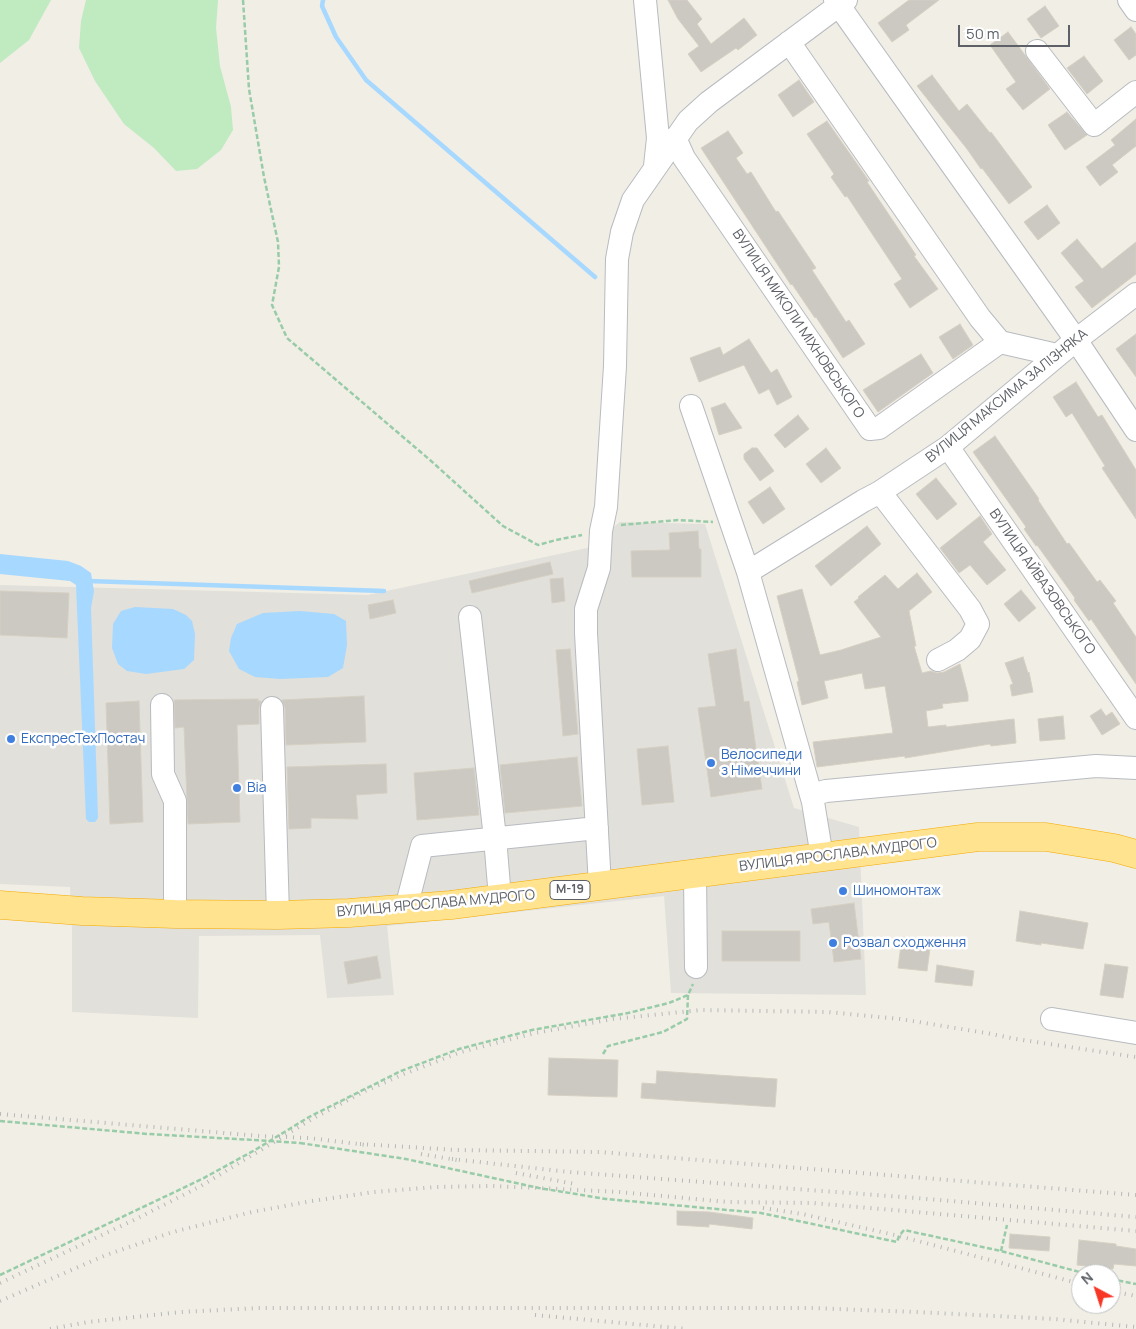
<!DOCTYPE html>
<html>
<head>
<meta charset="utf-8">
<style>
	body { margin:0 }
	#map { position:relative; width:1136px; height:1329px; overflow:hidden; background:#f1eee5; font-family:Manrope,sans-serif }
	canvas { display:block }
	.north { position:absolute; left:1071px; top:1264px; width:50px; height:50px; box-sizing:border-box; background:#fff; border:1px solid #bec0c2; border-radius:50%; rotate:320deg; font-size:14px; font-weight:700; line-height:20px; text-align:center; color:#5d6167 }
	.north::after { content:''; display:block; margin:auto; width:18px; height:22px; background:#f73625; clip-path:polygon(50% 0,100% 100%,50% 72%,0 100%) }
	.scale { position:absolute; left:958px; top:25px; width:112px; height:22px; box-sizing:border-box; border:2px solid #5d6167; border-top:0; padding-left:6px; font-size:15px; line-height:18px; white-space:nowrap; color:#5d6167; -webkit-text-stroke:4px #fff; paint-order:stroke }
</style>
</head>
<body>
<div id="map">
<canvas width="1136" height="1329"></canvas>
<div class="north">N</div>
<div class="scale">50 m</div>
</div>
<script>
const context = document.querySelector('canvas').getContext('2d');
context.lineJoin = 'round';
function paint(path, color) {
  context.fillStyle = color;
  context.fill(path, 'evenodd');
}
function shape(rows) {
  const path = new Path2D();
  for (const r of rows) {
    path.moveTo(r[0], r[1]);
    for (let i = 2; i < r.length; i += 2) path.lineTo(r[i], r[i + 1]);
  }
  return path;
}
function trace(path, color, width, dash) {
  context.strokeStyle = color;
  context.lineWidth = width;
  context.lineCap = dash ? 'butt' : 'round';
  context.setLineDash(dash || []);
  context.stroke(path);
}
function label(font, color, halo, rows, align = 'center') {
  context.font = font + ' Manrope,sans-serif';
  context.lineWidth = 5;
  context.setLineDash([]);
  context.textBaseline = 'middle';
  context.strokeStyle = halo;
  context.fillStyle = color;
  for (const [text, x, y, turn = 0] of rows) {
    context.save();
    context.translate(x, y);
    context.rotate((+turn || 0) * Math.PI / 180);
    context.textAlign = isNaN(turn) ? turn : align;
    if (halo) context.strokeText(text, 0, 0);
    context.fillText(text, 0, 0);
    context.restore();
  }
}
paint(shape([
	[620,522,705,524,794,808,859,827,866,995,671,993,664,896,387,926,394,995,327,998,320,935,199,936,198,1018,72,1012,72,930,70,887,0,884,0,585,368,595,587,548]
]), '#e1e0da');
paint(shape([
	[0,0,51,0,29,40,0,63],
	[86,0,218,0,216,28,220,66,231,107,233,130,221,150,197,169,176,171,154,148,124,124,95,81,79,48,81,21]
]), '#c0eac0');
paint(shape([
	[0,554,68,561,81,566,91,573,94,591,91,608,98,818,95,822,89,822,86,819,76,585,70,581,0,574],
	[135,607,173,609,186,615,192,621,195,634,194,660,184,669,146,674,127,671,118,664,112,648,113,624,121,611],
	[300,611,334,614,346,621,347,645,343,668,328,677,280,679,255,677,239,669,229,651,231,638,237,624,263,613]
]), '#a7d8ff');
trace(shape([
	[323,0,322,6,336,37,366,80,595,277],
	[88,581,384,591]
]), '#a7d8ff', 4.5);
const building = shape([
	[668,0,687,0,702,19,697,24,711,44,744,18,757,35,738,50,736,48,701,72,688,54,699,46,678,19,668,0],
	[909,0,939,0,906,25,909,30,892,42,878,23,909,0],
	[1045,6,1059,26,1041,38,1027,19,1045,6],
	[1131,27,1136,34,1136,55,1129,60,1114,40,1131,27],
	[1008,32,1050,89,1023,110,1006,89,1016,82,990,45,1008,32],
	[1084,56,1103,81,1087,94,1067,68,1084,56],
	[932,75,959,111,967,104,990,133,991,132,1032,187,1009,204,982,168,981,169,967,149,917,86,932,75],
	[799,80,814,102,793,117,778,95,799,80],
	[1067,112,1087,135,1065,150,1048,125,1067,112],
	[1136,119,1136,146,1112,165,1118,172,1100,186,1086,167,1115,145,1111,140,1136,119],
	[827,121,869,181,867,182,916,255,914,256,938,289,910,308,894,284,902,279,847,196,845,197,831,177,834,174,807,134,827,121],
	[728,131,743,153,736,158,747,174,751,172,776,212,778,211,816,268,812,270,846,322,849,320,865,344,843,358,816,317,815,318,792,284,791,285,701,148,728,131],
	[1047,205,1060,223,1038,240,1024,222,1047,205],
	[1077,239,1102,269,1136,242,1136,274,1092,308,1075,287,1084,281,1061,253,1077,239],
	[960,324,973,345,953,359,939,337,960,324],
	[1136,334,1136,377,1116,349,1136,334],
	[749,339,771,373,777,369,792,397,777,405,769,389,759,394,744,365,699,382,690,358,720,347,723,355,749,339],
	[921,354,933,373,878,412,863,390,921,354],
	[1076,382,1098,417,1102,415,1136,470,1136,519,1102,468,1105,466,1072,413,1066,417,1053,397,1076,382],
	[725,403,742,428,719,435,711,408,725,403],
	[798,415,809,429,785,448,774,435,798,415],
	[995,436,1039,499,1038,500,1067,544,1069,543,1097,582,1100,580,1116,601,1113,603,1136,637,1136,684,1091,619,1089,621,1074,600,1075,598,1037,545,1036,546,1024,529,1026,527,973,452,995,436],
	[752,448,757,448,774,471,760,481,744,459,744,454,752,448],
	[826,448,841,468,821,483,806,464,826,448],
	[936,478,957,504,937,520,916,494,936,478],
	[770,487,785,509,763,524,748,502,770,487],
	[980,516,992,534,983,542,1006,570,987,585,970,565,959,573,940,548,980,516],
	[867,526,881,544,831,586,815,566,867,526],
	[698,531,699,549,701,549,701,577,632,577,631,551,670,550,669,533,698,531],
	[550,562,553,574,472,593,469,581,550,562],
	[917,573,932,592,909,611,916,646,914,646,922,673,931,671,937,673,944,672,960,664,968,695,968,701,942,704,943,708,926,711,928,727,946,725,946,727,1014,719,1016,743,991,746,990,744,905,758,905,756,817,767,813,742,893,733,885,686,865,689,862,673,824,681,828,698,802,705,797,682,799,681,777,596,802,589,820,655,841,650,881,637,854,602,859,598,858,597,885,575,898,589,917,573],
	[563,578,565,601,552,603,550,579,563,578],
	[1021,590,1036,608,1019,622,1004,604,1021,590],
	[0,591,69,593,67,638,0,635,0,591],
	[393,600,396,613,370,619,368,605,393,600],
	[570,649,578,734,563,736,556,650,570,649],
	[736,649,744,702,749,701,762,789,711,797,698,708,716,706,708,654,736,649],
	[1023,657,1028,673,1029,672,1033,692,1012,696,1010,685,1013,684,1005,663,1023,657],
	[364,696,366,742,286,745,285,708,282,700,364,696],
	[258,699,258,701,261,701,259,708,259,724,237,725,240,822,188,824,184,727,175,728,174,700,258,699],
	[139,701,143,822,110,824,106,703,139,701],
	[1101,709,1106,716,1112,712,1120,724,1102,735,1090,716,1101,709],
	[1063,716,1065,739,1040,741,1038,719,1063,716],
	[668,746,674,802,642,805,637,749,668,746],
	[577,757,582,806,505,813,500,765,577,757],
	[386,764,387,793,356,795,358,819,311,818,311,828,289,829,287,767,386,764],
	[474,768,479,815,417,820,414,773,474,768],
	[854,903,861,959,834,962,829,922,813,924,811,909,854,903],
	[1020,911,1088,923,1083,949,1041,943,1041,945,1016,941,1020,911],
	[722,931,800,931,800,961,722,961,722,931],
	[902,937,931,941,927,971,898,968,902,937],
	[377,956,381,978,348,984,344,962,377,956],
	[1105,964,1128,967,1123,998,1100,995,1105,964],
	[937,965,974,971,972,986,935,982,937,965],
	[549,1058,618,1060,617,1097,548,1095,549,1058],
	[657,1071,777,1079,775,1107,641,1098,642,1083,656,1084,657,1071],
	[677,1211,709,1212,753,1218,752,1229,709,1224,709,1227,677,1225,677,1211],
	[1010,1234,1050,1237,1049,1251,1009,1248,1010,1234],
	[1079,1240,1116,1244,1116,1246,1136,1249,1136,1266,1114,1264,1113,1269,1077,1265,1079,1240]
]);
paint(building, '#ccc8c2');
trace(building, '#d6d0c3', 1);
const minor = shape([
	[645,0,658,138,655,166],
	[835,0,1076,340,1136,430],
	[1129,0,1136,10],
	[789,42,980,318,1000,342],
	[1037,51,1094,125,1136,92],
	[675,138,684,158,870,429,879,428,1000,342,1057,355],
	[691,406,748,572,813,802,822,857],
	[948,447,1136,718],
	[880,492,970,609,978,624,970,639,957,650,938,660],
	[748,572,863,501,880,492,948,447,1076,340,1136,294],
	[470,617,495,838,500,898],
	[162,705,163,774,175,801,175,914],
	[272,708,278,915],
	[811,795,826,791,1096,766,1136,768],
	[695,874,696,967],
	[600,886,586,633,586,609,599,568,601,531,606,507,615,366,617,259,622,232,633,200,688,121,709,102,846,0],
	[406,908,422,846,597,828],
	[1052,1019,1136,1033]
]);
const highway = shape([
	[0,905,82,911,175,914,278,915,349,913,451,905,978,837,1046,837,1114,848,1136,854]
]);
trace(minor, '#b8bbc0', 24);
trace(highway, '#f6aa00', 29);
trace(shape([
	[243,0,249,89,264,177,278,242,279,267,272,305,287,338,430,460,503,526,538,545,556,540,582,535],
	[621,525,678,520,713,522],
	[603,1054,608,1046,663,1032,687,1019,688,995],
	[0,1121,148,1134,254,1140],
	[300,1143,406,1159,539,1188,606,1199,761,1213,897,1242,899,1236,904,1230,1001,1251,1087,1274],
	[1001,1251,1007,1225],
	[0,1275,202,1179,255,1150,309,1117,401,1071,459,1049,532,1030,628,1013,669,1003,688,995,693,984],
	[1111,1279,1136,1284]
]), '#98cca8', 2.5, [5, 2.5]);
trace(minor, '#fff', 22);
trace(highway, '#ffe38e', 28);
trace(shape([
	[0,1114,260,1136,309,1138,366,1145],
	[360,1144,456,1150,599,1152,1136,1195],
	[421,1154,457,1160],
	[452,1159,569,1172,916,1198,1136,1217],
	[516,1173,575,1184],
	[763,1208,802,1214,899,1236,1081,1284],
	[0,1283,138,1218,201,1186,312,1119,363,1092,404,1074,461,1052,535,1033,613,1019,701,1010,828,1012,900,1019,986,1033,1016,1039,1136,1057],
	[1111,1291,1136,1296],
	[0,1301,106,1255,173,1232,252,1212,312,1201,374,1192,436,1187,492,1186,539,1188,619,1192,728,1202,812,1203,1136,1231],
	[535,1315,687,1329],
	[50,1329,88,1322,181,1312,260,1308,810,1308,917,1312,1054,1319,1136,1327]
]), '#b6b7b8', 4, [1, 6]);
trace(shape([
	[254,1140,300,1143]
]), '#98cca8', 2.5, [5, 2.5]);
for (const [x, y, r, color] of [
	[11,739,5,"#3f7fe0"],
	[711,763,5,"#3f7fe0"],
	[237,788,5,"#3f7fe0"],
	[843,891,5,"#3f7fe0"],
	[833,943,5,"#3f7fe0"]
]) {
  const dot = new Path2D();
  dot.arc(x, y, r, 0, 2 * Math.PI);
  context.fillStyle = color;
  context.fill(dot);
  trace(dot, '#fff', 2);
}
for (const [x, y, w] of [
	[570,890,40]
]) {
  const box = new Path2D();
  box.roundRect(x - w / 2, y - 9.5, w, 19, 4);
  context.fillStyle = '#fff';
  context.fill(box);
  trace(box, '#5d6167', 1);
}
label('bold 12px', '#5d6167', null, [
	["М-19",570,890]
]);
label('14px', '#5d6167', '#fff', [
	["ВУЛИЦЯ МИКОЛИ МІХНОВСЬКОГО",798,324,56],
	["ВУЛИЦЯ МАКСИМА ЗАЛІЗНЯКА",1007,396,-39],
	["ВУЛИЦЯ АЙВАЗОВСЬКОГО",1042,582,55],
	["ВУЛИЦЯ ЯРОСЛАВА МУДРОГО",838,855,-7],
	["ВУЛИЦЯ ЯРОСЛАВА МУДРОГО",436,904,-5]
]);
label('14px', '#366cbe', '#fff', [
	["ЕкспресТехПостач",21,739],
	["Велосипеди",721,755],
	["з Німеччини",721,771],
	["Віа",247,788],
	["Шиномонтаж",853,891],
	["Розвал сходження",843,943]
], 'left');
</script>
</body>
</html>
